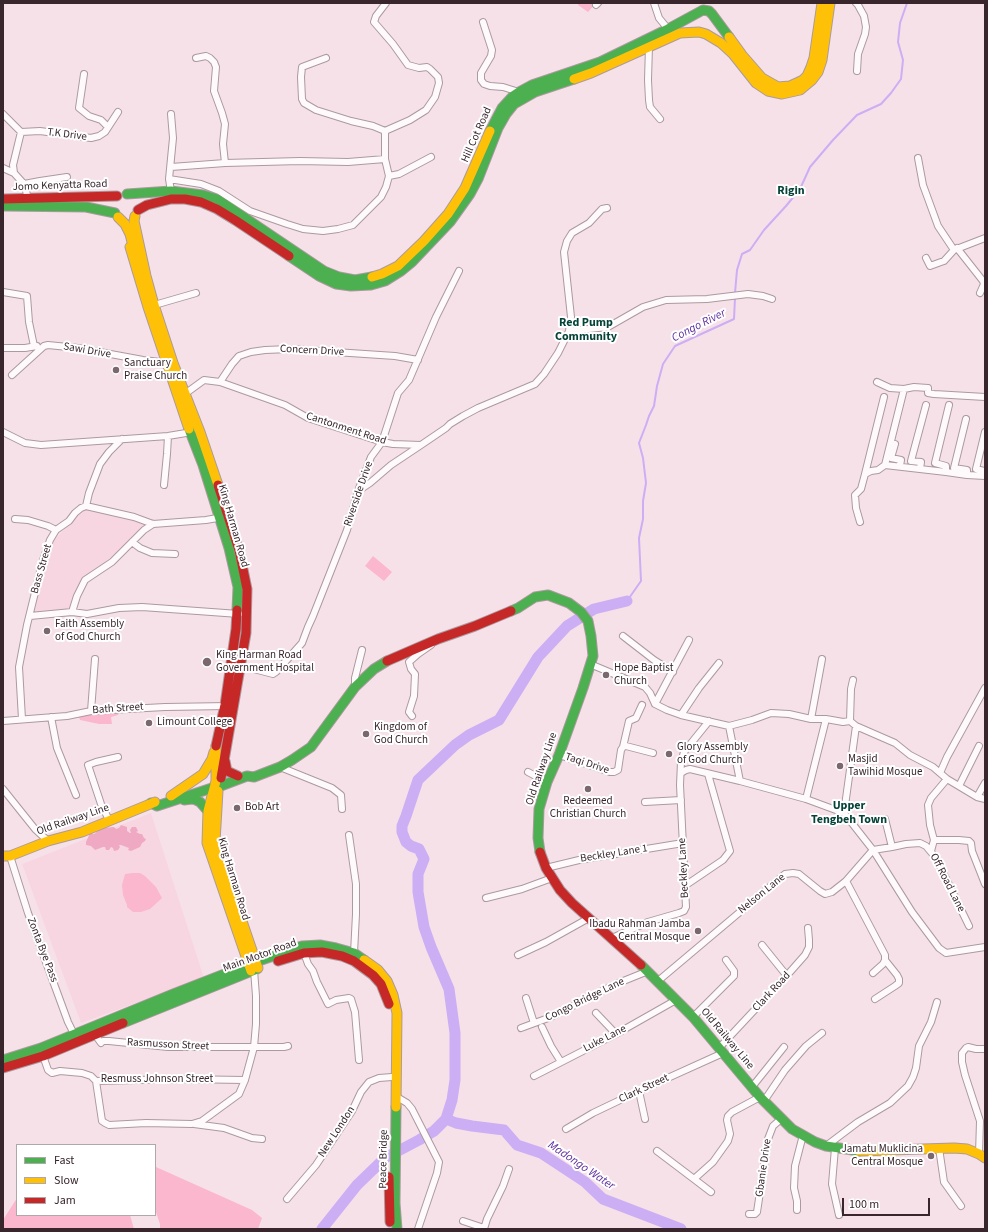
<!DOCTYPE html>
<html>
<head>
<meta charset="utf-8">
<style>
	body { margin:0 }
	#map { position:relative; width:988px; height:1232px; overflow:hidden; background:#f7e1e8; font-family:"Source Sans 3",sans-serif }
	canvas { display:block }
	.frame { position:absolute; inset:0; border:4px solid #38262c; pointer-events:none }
	.legend { position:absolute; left:16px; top:1144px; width:140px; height:72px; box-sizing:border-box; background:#fff; border:1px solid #afa8ab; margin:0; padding:5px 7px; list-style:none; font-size:12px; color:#38262c }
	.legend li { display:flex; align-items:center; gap:8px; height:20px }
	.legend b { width:20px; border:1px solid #afa8ab }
	.scale { position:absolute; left:842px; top:1198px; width:88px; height:18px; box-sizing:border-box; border:2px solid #38262c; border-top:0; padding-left:5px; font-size:12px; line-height:14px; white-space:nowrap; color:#38262c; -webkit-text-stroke:3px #fff; paint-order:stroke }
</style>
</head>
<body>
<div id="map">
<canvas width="988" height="1232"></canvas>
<div class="frame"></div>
<ul class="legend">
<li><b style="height:5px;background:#4caf50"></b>Fast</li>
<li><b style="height:5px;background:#ffc107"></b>Slow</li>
<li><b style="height:5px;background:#c62828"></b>Jam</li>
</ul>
<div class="scale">100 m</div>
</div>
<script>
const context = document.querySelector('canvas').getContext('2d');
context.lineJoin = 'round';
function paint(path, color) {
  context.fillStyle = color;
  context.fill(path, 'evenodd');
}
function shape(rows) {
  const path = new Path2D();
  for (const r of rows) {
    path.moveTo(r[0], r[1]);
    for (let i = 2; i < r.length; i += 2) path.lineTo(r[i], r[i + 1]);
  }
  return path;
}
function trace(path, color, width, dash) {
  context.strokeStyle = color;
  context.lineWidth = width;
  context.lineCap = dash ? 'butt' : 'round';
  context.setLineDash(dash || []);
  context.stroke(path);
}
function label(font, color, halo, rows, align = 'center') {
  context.font = font + ' "Source Sans 3",sans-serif';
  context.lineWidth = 4;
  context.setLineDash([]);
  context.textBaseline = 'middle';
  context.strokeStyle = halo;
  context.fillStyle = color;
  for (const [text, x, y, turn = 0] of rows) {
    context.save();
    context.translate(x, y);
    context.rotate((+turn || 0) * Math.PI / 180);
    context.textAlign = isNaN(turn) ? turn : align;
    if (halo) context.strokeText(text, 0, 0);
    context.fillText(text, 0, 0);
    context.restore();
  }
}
paint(shape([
	[85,509,149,524,88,577,72,612,34,615,41,575,51,543],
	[151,813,204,978,81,1023,22,864]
]), '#f8d6e1');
paint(shape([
	[579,3,596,3,588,12,578,5],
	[373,556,392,572,384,581,365,566],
	[121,711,118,715,111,717,112,724,99,724,80,720,78,714],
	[132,873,140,873,145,876,156,887,162,898,150,909,141,912,133,912,127,907,127,905,123,895,122,885,125,874],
	[156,1167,252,1210,262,1218,258,1229,160,1229,160,1224,155,1209],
	[17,1198,17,1215,130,1215,134,1229,3,1229,3,1220]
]), '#fab7ce');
paint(shape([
	[121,825,127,827,127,831,130,833,131,833,130,830,132,827,136,827,138,831,136,832,140,834,142,834,144,838,146,839,145,841,142,843,140,847,131,851,128,850,129,848,121,845,119,845,120,847,118,850,114,851,113,848,111,847,109,850,106,850,105,847,103,847,95,850,91,846,86,845,86,842,90,833,94,834,99,830,101,830,102,828,114,827,116,829,119,828]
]), '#f0a9c3');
trace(shape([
	[735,293,737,270,742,254,750,250,764,230,786,206,800,189,810,167,833,140,857,115,881,104,891,93,901,79,903,60,898,42,900,23,907,3],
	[627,601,641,581,639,538,643,519,643,501,646,483,643,458,639,443,646,425,649,416,654,406,657,386,663,364,675,346,734,319,735,298]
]), '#ccaef5', 2);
trace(shape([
	[446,1119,456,1123,472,1126,504,1130,517,1145,541,1153,585,1182,603,1199,681,1229],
	[322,1229,357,1185,385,1158,419,1140,434,1131,446,1119,452,1100,455,1080,455,1033,449,989,431,947,424,927,418,892,418,874,424,859,419,849,411,846,406,842,402,832,402,826,406,816,418,780,455,745,469,735,499,720,538,657,567,626,594,609,627,601]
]), '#ccaef5', 11);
const street = shape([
	[654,3,659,18,668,29],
	[856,3,858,5,864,16,866,27,865,34,858,54,857,71],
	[596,5,598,3],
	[483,22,492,50,491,56,481,73,481,80,484,84,490,86,503,87,519,92],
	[649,46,648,80,649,100,650,107,660,119],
	[196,58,206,56,210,58,214,62,216,67,214,91,222,113,225,124,223,144,225,163],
	[326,58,302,67,301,77,302,99,304,103,316,110,351,121,373,126,385,131],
	[84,74,79,108,89,116,101,120,108,127],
	[3,114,21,132,13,165,14,173,24,184,28,198],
	[385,131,410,120,426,110,435,97,439,83,438,77,430,69,427,67,419,68,408,65,393,44,374,22,376,16,386,3],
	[21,132,40,131,91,138,99,136,105,132,118,112],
	[918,158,923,185,938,226,954,250],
	[171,167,225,163,300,161,348,162,385,159],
	[3,168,14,173],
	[389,176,399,174,431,157],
	[169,179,201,184,219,191,250,211,287,224,303,229,323,231,338,229,353,225,381,197,386,187,389,176,385,159,385,131],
	[24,184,40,181,67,177],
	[171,191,169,179,173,138,171,114],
	[957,248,983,281,984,284,980,293],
	[926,258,930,266,941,262,944,261,954,250,985,238],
	[3,292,27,296,29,322,34,346],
	[151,306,196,293],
	[569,331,608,327,643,307,666,300,707,299,748,294,763,296,772,299],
	[3,348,25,348,37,346],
	[12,375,44,346,48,345,78,348,143,360,169,363],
	[220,382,232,364,239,356,251,352,265,350,290,349,395,356,418,360],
	[877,382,890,388,904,389,914,387,928,388,928,393,934,394,985,397],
	[182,396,204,380,220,382,285,405,308,418,382,442,393,444,421,445,446,428,450,424,463,416,478,408,535,384,544,374,558,353,569,331,571,317,564,252,567,241,572,233,589,223,602,209,607,208],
	[966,419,954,468,967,470,967,475],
	[3,432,25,443,41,445,168,436,192,432],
	[985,432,976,469,984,471,985,473],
	[895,444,891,458,901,460,900,466],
	[885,465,904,389],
	[920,469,921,462,911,461,926,405],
	[946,472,946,466,935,463,949,405],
	[865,474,884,397],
	[164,485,167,454,168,436],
	[358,491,370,483,391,465,421,445],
	[86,506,89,493,100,464,109,452,122,439],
	[15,519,28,520,48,526,56,530],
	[860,522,856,508,855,495,861,489,865,474,871,471,878,470,885,465,946,472,967,475,985,476],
	[132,542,140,548,152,553,175,554],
	[72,612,77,596,85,580,112,562,144,530,153,524],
	[30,616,72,612,87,614,119,608,142,607,239,614],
	[623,636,654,660,673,672],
	[590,664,645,687,650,693,655,704,667,710,681,715,729,726,752,720,771,713,789,714,811,719,826,719,843,722,850,721,856,726,895,743,910,755,933,767,947,779,977,797,985,799],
	[238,665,273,674,276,672,302,643,308,627,313,616,347,530,358,491,371,457,382,442,398,393,409,380,436,317,459,271],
	[355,687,355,678,362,650],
	[655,704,689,640],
	[91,711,95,659],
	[681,715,699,688,719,663],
	[412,716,409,712,414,696,415,674,411,669,409,662,418,654,431,645],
	[51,717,57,748,76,795],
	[22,719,19,667,27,625,43,560,50,540,56,530,69,521,75,513,81,508,86,506,134,517,153,524,206,520,223,517],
	[811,719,822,659],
	[3,721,67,716,91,711,165,707,228,706],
	[850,721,851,689,853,680],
	[729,726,740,781],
	[856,726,844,813,873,850,912,912,939,948,946,953,985,947],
	[623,747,629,721,636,718,642,705],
	[559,755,610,772,614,772,618,770,621,750,623,747,626,746,653,753],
	[280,767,332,788,341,795,342,809],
	[528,772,547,782],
	[681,773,686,770,690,769,740,781,806,799,844,813],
	[940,773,947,757,985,688],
	[959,786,979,746],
	[3,789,35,829,48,841],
	[977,797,985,783],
	[806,799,826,719],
	[645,802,681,800],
	[885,819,892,847],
	[109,820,101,804,88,765,96,762,118,757],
	[349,835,356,884,356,914,354,953],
	[934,840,959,840,969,841,971,843,972,851,985,884],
	[873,850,892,847,906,844,920,843,926,846,936,858,969,926],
	[931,851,934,840,930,825,928,805,931,798,947,779],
	[10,856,28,913,68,1022,75,1036],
	[546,868,579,860,683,843],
	[846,881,885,955,885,960,883,964,873,973],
	[686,885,723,860,730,851,708,774],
	[486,898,522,889,552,878],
	[612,938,648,922,679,913,684,911,686,907,680,785,681,762,684,752,709,721],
	[762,945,787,976],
	[304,953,308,964,313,971,317,982,328,1004,336,1000,349,998,351,999,355,1012,359,1060],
	[518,955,546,942,589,918],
	[658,981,785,874,793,873,799,874,820,891,825,894,832,892,846,881,873,850],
	[526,998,534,1023],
	[875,999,895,986,899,983,899,979,897,975,885,960],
	[596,1013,616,1034],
	[693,1017,734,976,734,971,726,960],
	[542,1027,551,1046,561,1062],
	[521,1028,551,1017,616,984,648,971],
	[93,1032,101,1043,103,1041,109,1041,168,1047,284,1047,288,1046],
	[719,1048,790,972,805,955,809,947,809,940,808,928],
	[42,1053,48,1070,52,1073,60,1071,82,1073,91,1076,96,1081,177,1079,245,1080],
	[534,1076,616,1034,676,1000],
	[96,1081,102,1121,105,1123,109,1125,146,1123,192,1124,202,1121,239,1094,245,1080,254,1047,256,1024,256,996,254,970],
	[752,1087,784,1047],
	[639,1091,645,1119],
	[397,1097,407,1103,412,1109,439,1162,437,1173,418,1229],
	[764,1101,785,1070,806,1046,822,1033],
	[194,1124,224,1128,252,1138,262,1139],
	[566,1129,593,1113,639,1091,723,1053],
	[826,1146,858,1122,890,1103,908,1086,913,1077,916,1068,919,1046,931,1022,937,1002],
	[835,1148,832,1184,839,1215],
	[939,1148,944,1182,961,1206],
	[657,1151,694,1179,713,1162,728,1141,730,1134,727,1120,728,1116,732,1112,760,1097],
	[979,1154,980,1121,965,1075,962,1062,962,1053,966,1048,968,1047,976,1049,985,1049],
	[694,1179,711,1192],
	[287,1199,316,1165,352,1111,361,1092,369,1082,379,1078,392,1077],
	[797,1210,797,1201,794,1188,795,1166,803,1135],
	[749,1214,755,1214,757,1212,768,1139,773,1126,781,1119],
	[463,1221,484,1228],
	[484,1229,487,1219,503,1186,509,1169]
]);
const fast = shape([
	[490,131,502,108,513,96,519,92,532,85,600,62,668,29,703,10,709,11,712,14,729,37],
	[127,194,171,191,203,195,217,199,324,271,339,277,355,280,372,277],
	[3,206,86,207,115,213],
	[289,256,319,276,336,284,351,286,371,285,385,281,401,271,412,262,450,222,470,194,478,179,498,128,506,114,514,104,535,92,574,79],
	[189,429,203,465,229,548,238,587,237,610],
	[511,611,518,608,535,597,548,595,569,603,581,612,588,621,591,636,593,656,583,688,559,755,547,782,539,809,538,838,540,852],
	[184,800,192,799,196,800,200,802,208,811],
	[151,803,157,806,215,787,218,787,247,776,254,777,280,767,292,760,311,747,355,687,374,669,387,661],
	[641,965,693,1017,760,1097,792,1129,815,1142,826,1146,859,1151],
	[123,1023,257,969],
	[3,1060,41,1048,173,994,250,964,302,946,320,945,336,948,354,953,364,960],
	[396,1107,395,1203,397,1229]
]);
const slow = shape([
	[729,37,742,55,762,78,778,87,790,86,803,80,807,76,811,67,814,58,822,3],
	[574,79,591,73,680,33,699,32,706,34,721,43,733,54,756,83,768,91,782,94,800,90,812,80,818,72,822,60,830,3],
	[135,216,134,221,146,276,154,305,173,363,200,432,218,485],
	[118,217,125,224,130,234,133,246,130,247,148,307,189,429],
	[372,277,382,274,398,266,424,241,448,214,465,188,490,131],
	[216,746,216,781,208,811,207,843,251,971],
	[218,791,215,842,258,968],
	[171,796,203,774,212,759,214,752],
	[3,856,10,856,48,841,82,832,155,802],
	[364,960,378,970,387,981,393,995,397,1013,396,1107],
	[859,1151,954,1148,967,1149,979,1154,985,1158]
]);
const jam = shape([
	[3,199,117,196],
	[138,210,147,205,171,199,185,199,201,202,217,209,235,220,289,256],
	[218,485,239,550,247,589,246,633,221,778],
	[387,661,438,639,475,626,511,611],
	[216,746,225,705,236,629,237,610],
	[225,761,227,771,238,776],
	[540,852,546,868,560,890,572,903,641,965],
	[278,961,304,953,322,952,342,956,354,961,373,975,381,984,389,1004],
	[3,1068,43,1056,123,1023],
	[389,1177,390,1222]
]);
trace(street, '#ab9a9f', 8);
trace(fast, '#ab9a9f', 11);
trace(slow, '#ab9a9f', 11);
trace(jam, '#ab9a9f', 11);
trace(street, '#fefafc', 6);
trace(fast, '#4caf50', 9);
trace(slow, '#ffc107', 9);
trace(jam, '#c62828', 9);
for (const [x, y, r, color] of [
	[116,370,4,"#7b676e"],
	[47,631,4,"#7b676e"],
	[207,662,5,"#7b676e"],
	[606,675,4,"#7b676e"],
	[149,723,4,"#7b676e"],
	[366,734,4,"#7b676e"],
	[669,754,4,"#7b676e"],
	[840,766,4,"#7b676e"],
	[588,789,4,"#7b676e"],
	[237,808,4,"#7b676e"],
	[698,931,4,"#7b676e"],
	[931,1156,4,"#7b676e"]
]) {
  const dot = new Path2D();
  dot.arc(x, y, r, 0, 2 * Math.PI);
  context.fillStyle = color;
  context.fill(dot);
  trace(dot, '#fff', 1.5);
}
label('11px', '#38262c', '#fff', [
	["T.K Drive",67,135,7],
	["Hill Cot Road",477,135,-66],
	["Jomo Kenyatta Road",60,186,-2],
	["Sawi Drive",87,351,10],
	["Concern Drive",312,351,3],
	["Cantonment Road",346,429,18],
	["Riverside Drive",359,494,-71],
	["King Harman Road",233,526,74],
	["Bass Street",42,569,-74],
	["Bath Street",118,709,-4],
	["Taqi Drive",587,764,18],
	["Old Railway Line",542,769,-71],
	["Old Railway Line",73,820,-19],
	["Beckley Lane 1",614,854,-9],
	["Beckley Lane",684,868,-93],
	["King Harman Road",233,879,73],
	["Off Road Lane",947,883,63],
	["Nelson Lane",762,894,-39],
	["Zonta Bye Pass",42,950,69],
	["Main Motor Road",260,956,-20],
	["Clark Road",772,992,-47],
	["Congo Bridge Lane",585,1000,-26],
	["Luke Lane",605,1039,-27],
	["Old Railway Line",727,1039,50],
	["Rasmusson Street",168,1045,3],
	["Resmuss Johnson Street",157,1080],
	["Clark Street",644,1089,-25],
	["New London",337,1132,-57],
	["Peace Bridge",384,1159,-89],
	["Gbanie Drive",764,1168,-82]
]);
label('11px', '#38262c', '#fff', [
	["Sanctuary",124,364],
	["Praise Church",124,377],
	["Faith Assembly",55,625],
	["of God Church",55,638],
	["King Harman Road",216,656],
	["Government Hospital",216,669],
	["Hope Baptist",614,669],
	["Church",614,682],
	["Limount College",157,723],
	["Kingdom of",374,728],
	["God Church",374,741],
	["Glory Assembly",677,748],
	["of God Church",677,761],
	["Masjid",848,760],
	["Tawihid Mosque",848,773],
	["Redeemed",588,802,"center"],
	["Christian Church",588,815,"center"],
	["Bob Art",245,808],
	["Ibadu Rahman Jamba",690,925,"right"],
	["Central Mosque",690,938,"right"],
	["Jamatu Muklicina",923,1150,"right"],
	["Central Mosque",923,1163,"right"]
], 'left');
label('bold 12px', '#054238', '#fff', [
	["Rigin",791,191],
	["Red Pump",586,323],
	["Community",586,337],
	["Upper",849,806],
	["Tengbeh Town",849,820]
]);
label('italic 12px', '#5f30a0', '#fff', [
	["Congo River",699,326,-27],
	["Madongo Water",581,1166,34]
]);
</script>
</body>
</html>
